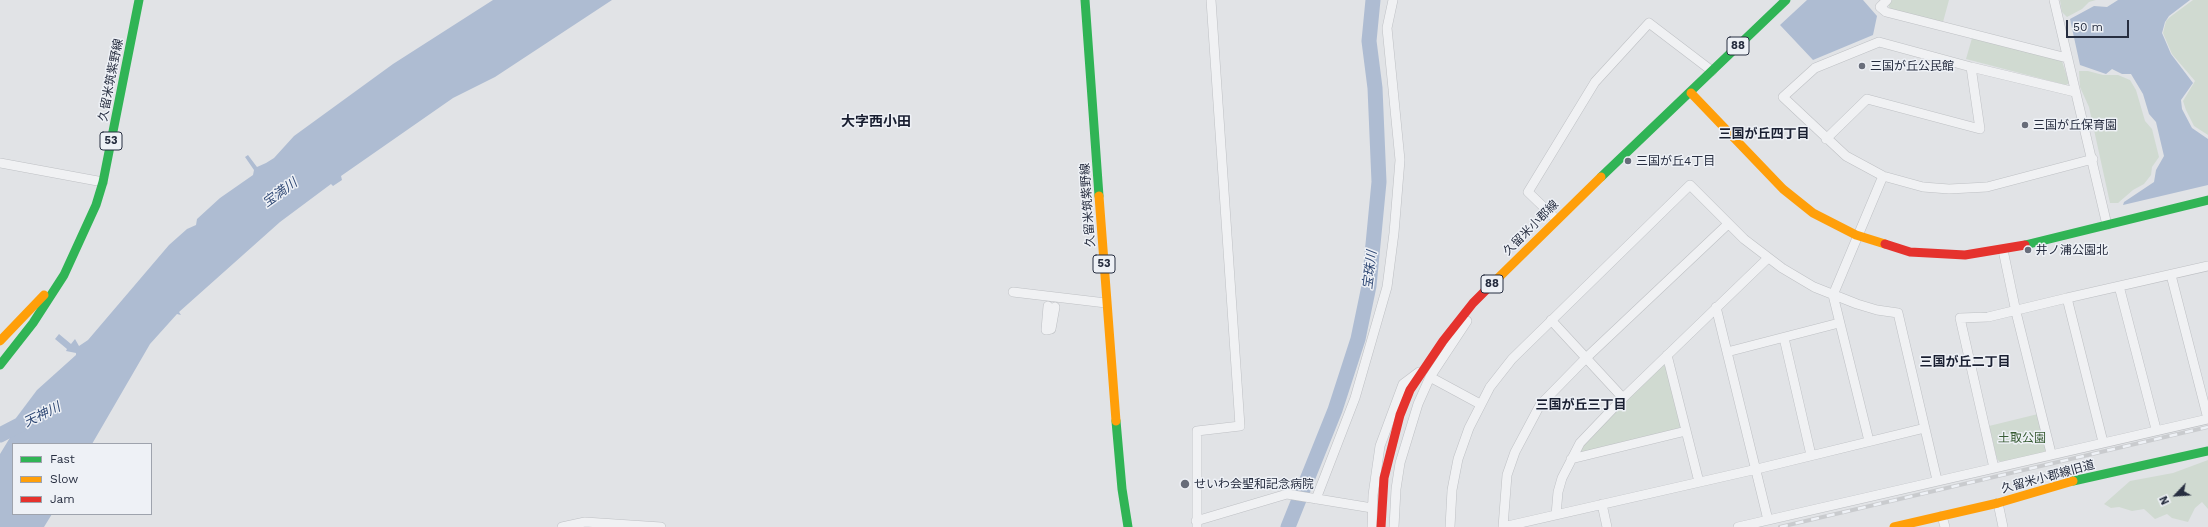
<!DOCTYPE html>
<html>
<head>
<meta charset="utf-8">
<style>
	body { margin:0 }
	#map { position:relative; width:2208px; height:527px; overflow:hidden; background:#e1e3e6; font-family:"Work Sans",sans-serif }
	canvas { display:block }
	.legend { position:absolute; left:12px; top:443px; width:140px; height:72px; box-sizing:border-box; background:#eef1f6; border:1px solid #9ea3ad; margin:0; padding:5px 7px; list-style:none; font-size:12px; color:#272e40 }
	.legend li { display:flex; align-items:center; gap:8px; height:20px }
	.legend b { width:20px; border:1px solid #9ea3ad }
	.north { position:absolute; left:2156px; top:475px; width:40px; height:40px; -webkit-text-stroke:3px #eef1f6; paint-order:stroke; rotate:245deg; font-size:11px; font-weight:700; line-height:16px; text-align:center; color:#272e40 }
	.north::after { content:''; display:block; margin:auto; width:14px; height:18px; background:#272e40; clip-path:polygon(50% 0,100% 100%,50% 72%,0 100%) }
	.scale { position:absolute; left:2066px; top:20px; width:63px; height:18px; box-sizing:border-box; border:2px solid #272e40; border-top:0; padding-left:5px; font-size:12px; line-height:14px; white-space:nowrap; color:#272e40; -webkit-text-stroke:3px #eef1f6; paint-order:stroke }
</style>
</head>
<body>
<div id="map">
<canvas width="2208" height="527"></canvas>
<ul class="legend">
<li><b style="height:5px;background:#30b455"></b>Fast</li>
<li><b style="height:5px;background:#ff9f0a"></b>Slow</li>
<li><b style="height:5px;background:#e5322d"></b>Jam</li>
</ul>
<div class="north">N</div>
<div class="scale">50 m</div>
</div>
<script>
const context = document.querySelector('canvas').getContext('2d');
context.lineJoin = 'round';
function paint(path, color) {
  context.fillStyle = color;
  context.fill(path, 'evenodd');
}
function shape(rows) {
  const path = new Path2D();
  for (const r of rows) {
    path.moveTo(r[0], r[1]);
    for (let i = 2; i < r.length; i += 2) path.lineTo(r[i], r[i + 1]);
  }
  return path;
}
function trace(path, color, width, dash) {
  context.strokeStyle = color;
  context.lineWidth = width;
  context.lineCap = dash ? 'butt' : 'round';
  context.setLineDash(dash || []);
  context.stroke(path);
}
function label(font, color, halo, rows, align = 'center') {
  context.font = font + ' "Work Sans","Noto Sans JP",sans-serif';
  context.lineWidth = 3;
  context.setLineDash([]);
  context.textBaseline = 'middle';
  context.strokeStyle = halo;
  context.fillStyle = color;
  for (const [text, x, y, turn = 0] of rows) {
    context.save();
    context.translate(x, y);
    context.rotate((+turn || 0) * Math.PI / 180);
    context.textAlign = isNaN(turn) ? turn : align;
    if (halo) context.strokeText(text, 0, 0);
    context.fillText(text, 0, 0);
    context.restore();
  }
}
paint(shape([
	[1892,0,1949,0,1943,22,1890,9,1888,4],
	[2060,0,2096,0,2089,2,2082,9,2067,17,2062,12],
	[2193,0,2208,0,2208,135,2194,126,2186,110,2183,101,2195,81,2172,54,2163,33,2166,21,2170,17],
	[1972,38,2062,61,2069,83,2066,85,1966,59],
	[2079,71,2088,71,2103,75,2118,75,2130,80,2136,90,2145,121,2152,129,2159,157,2152,167,2151,175,2144,184,2133,190,2118,203,2110,203,2089,107,2080,87],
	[1662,365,1667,366,1681,426,1678,429,1582,453,1579,448],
	[2038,414,2047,448,2044,453,2000,462,1997,459,1989,426],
	[2208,460,2208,509,2202,502,2195,508,2188,522,2172,518,2167,514,2155,519,2144,509,2132,511,2119,507,2111,508,2104,504,2130,481,2173,473]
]), '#d0dad1');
paint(shape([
	[493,0,612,0,495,77,453,98,341,176,342,180,333,186,331,184,280,222,179,312,181,315,177,314,150,344,92,444,13,444,13,514,52,514,44,527,0,527,0,454,11,436,16,418,37,390,76,355,76,353,66,351,67,349,55,339,59,334,71,344,75,339,79,346,88,340,169,245,187,229,196,225,197,219,220,198,253,175,254,170,245,157,248,155,257,167,266,163,274,158,294,136,393,64],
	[1807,0,1863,0,1877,16,1873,35,1813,60,1780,25],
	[2118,0,2190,0,2169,16,2165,22,2162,33,2171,54,2193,83,2181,100,2182,109,2192,128,2208,139,2208,185,2123,205,2124,202,2154,182,2156,170,2164,156,2156,122,2149,114,2143,94,2131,74,2122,74,2112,69,2106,74,2080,65,2070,19,2094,6,2107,7]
]), '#aebcd2');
trace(shape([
	[0,435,29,420],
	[1288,527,1335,410,1358,339,1369,286,1379,182,1375,88,1369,41,1373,0]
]), '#aebcd2', 15);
const street = shape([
	[1887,0,1880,7,1886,12,2067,58],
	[2054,0,2107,225],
	[2075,92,1971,67,1879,42,1815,68,1783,97,1846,156,1883,176,1923,187,1949,189,1987,187,2093,159],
	[1826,139,1867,99,1980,129,1971,67],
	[0,163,103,182],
	[1556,219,1528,192,1595,82,1649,23,1712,71],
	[1728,224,1586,358,1540,405,1515,452,1507,475,1503,527,1757,469,1925,428],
	[2003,250,2016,312,2051,453],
	[2171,275,2208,419],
	[2119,286,2156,429],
	[1013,292,1106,303],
	[1048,306,1046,330,1051,329,1055,307],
	[1716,307,1768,520],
	[1551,320,1623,398],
	[1784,338,1811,455],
	[1727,352,1839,323],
	[1667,355,1699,482],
	[1430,377,1480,404],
	[1869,441,1833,295,1883,176],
	[2103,442,2067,298,2208,266],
	[1571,459,1686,431],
	[1994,468,1960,318,1988,317,2067,298],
	[1316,499,1355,398,1387,287,1394,233,1400,160,1387,28,1393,0],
	[1998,503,2003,527],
	[1602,504,1607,527],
	[1556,515,1558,492,1562,478,1580,443,1623,398,1767,259],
	[1942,516,1945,527],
	[1196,521,1287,494,1372,508],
	[562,527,585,522,661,527],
	[1197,527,1197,431,1240,426,1211,0],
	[1372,527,1373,495,1380,446,1403,384,1419,372],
	[1394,527,1396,489,1400,463,1418,404,1430,377,1467,321],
	[1450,527,1452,490,1458,459,1469,428,1490,387,1512,359,1690,185,1744,239,1782,268,1814,287,1857,304,1877,310,1898,313,1937,480],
	[1738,527,2208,419]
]);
trace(street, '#bec0c4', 10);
trace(street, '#f0f1f3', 9);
trace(shape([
	[1085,0,1099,196],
	[1601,177,1786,0],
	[2025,245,2208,200],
	[0,365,33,323,64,275,96,205,103,182,139,0],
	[1116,421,1122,489,1128,527],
	[2073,481,2208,451]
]), '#30b455', 9);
trace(shape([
	[1691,93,1783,189,1813,213,1856,235,1885,244],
	[1099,196,1116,421],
	[1489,287,1601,177],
	[0,341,44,295],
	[1894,527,1998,503,2073,481]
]), '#ff9f0a', 9);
trace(shape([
	[1885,244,1910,252,1965,255,2025,245],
	[1381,527,1384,478,1400,415,1410,390,1443,341,1473,303,1489,287]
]), '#e5322d', 9);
const rail = shape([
	[1780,527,2208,427]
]);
trace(rail, '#c9cbce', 4);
trace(rail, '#eef1f6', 2.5, [8]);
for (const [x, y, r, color] of [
	[1862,66,4,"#686d7a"],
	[2025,125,4,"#686d7a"],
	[1628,161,4,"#686d7a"],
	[2028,250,4,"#686d7a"],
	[1185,484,5,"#686d7a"]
]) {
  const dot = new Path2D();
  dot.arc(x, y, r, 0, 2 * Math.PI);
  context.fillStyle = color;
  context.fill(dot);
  trace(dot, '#eef1f6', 1.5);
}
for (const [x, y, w] of [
	[1738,46,22],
	[111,141,22],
	[1104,264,22],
	[1492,284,22]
]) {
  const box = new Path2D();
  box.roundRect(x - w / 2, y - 9, w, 18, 3);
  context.fillStyle = '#eef1f6';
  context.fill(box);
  trace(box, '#272e40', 1);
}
label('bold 11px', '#272e40', null, [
	["88",1738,46],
	["53",111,141],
	["53",1104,264],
	["88",1492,284]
]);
label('12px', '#272e40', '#eef1f6', [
	["三国が丘公民館",1870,66],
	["三国が丘保育園",2033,125],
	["三国が丘4丁目",1636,161],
	["井ノ浦公園北",2036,250],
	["せいわ会聖和記念病院",1194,484]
], 'left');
label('12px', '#272e40', '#eef1f6', [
	["久留米筑紫野線",111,80,-79],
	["久留米筑紫野線",1088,205,-94],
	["久留米小郡線",1531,228,-45],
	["久留米小郡線旧道",2048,477,-15]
]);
label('12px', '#385c34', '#eef1f6', [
	["土取公園",2022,438]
]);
label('bold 13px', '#191f31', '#eef1f6', [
	["三国が丘四丁目",1764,134],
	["三国が丘二丁目",1965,362],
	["三国が丘三丁目",1581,405]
]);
label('italic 13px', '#304975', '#eef1f6', [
	["宝満川",280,193,-36],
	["宝珠川",1370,270,-83],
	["天神川",42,415,-26]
]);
label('bold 14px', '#191f31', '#eef1f6', [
	["大字西小田",876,122]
]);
</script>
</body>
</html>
